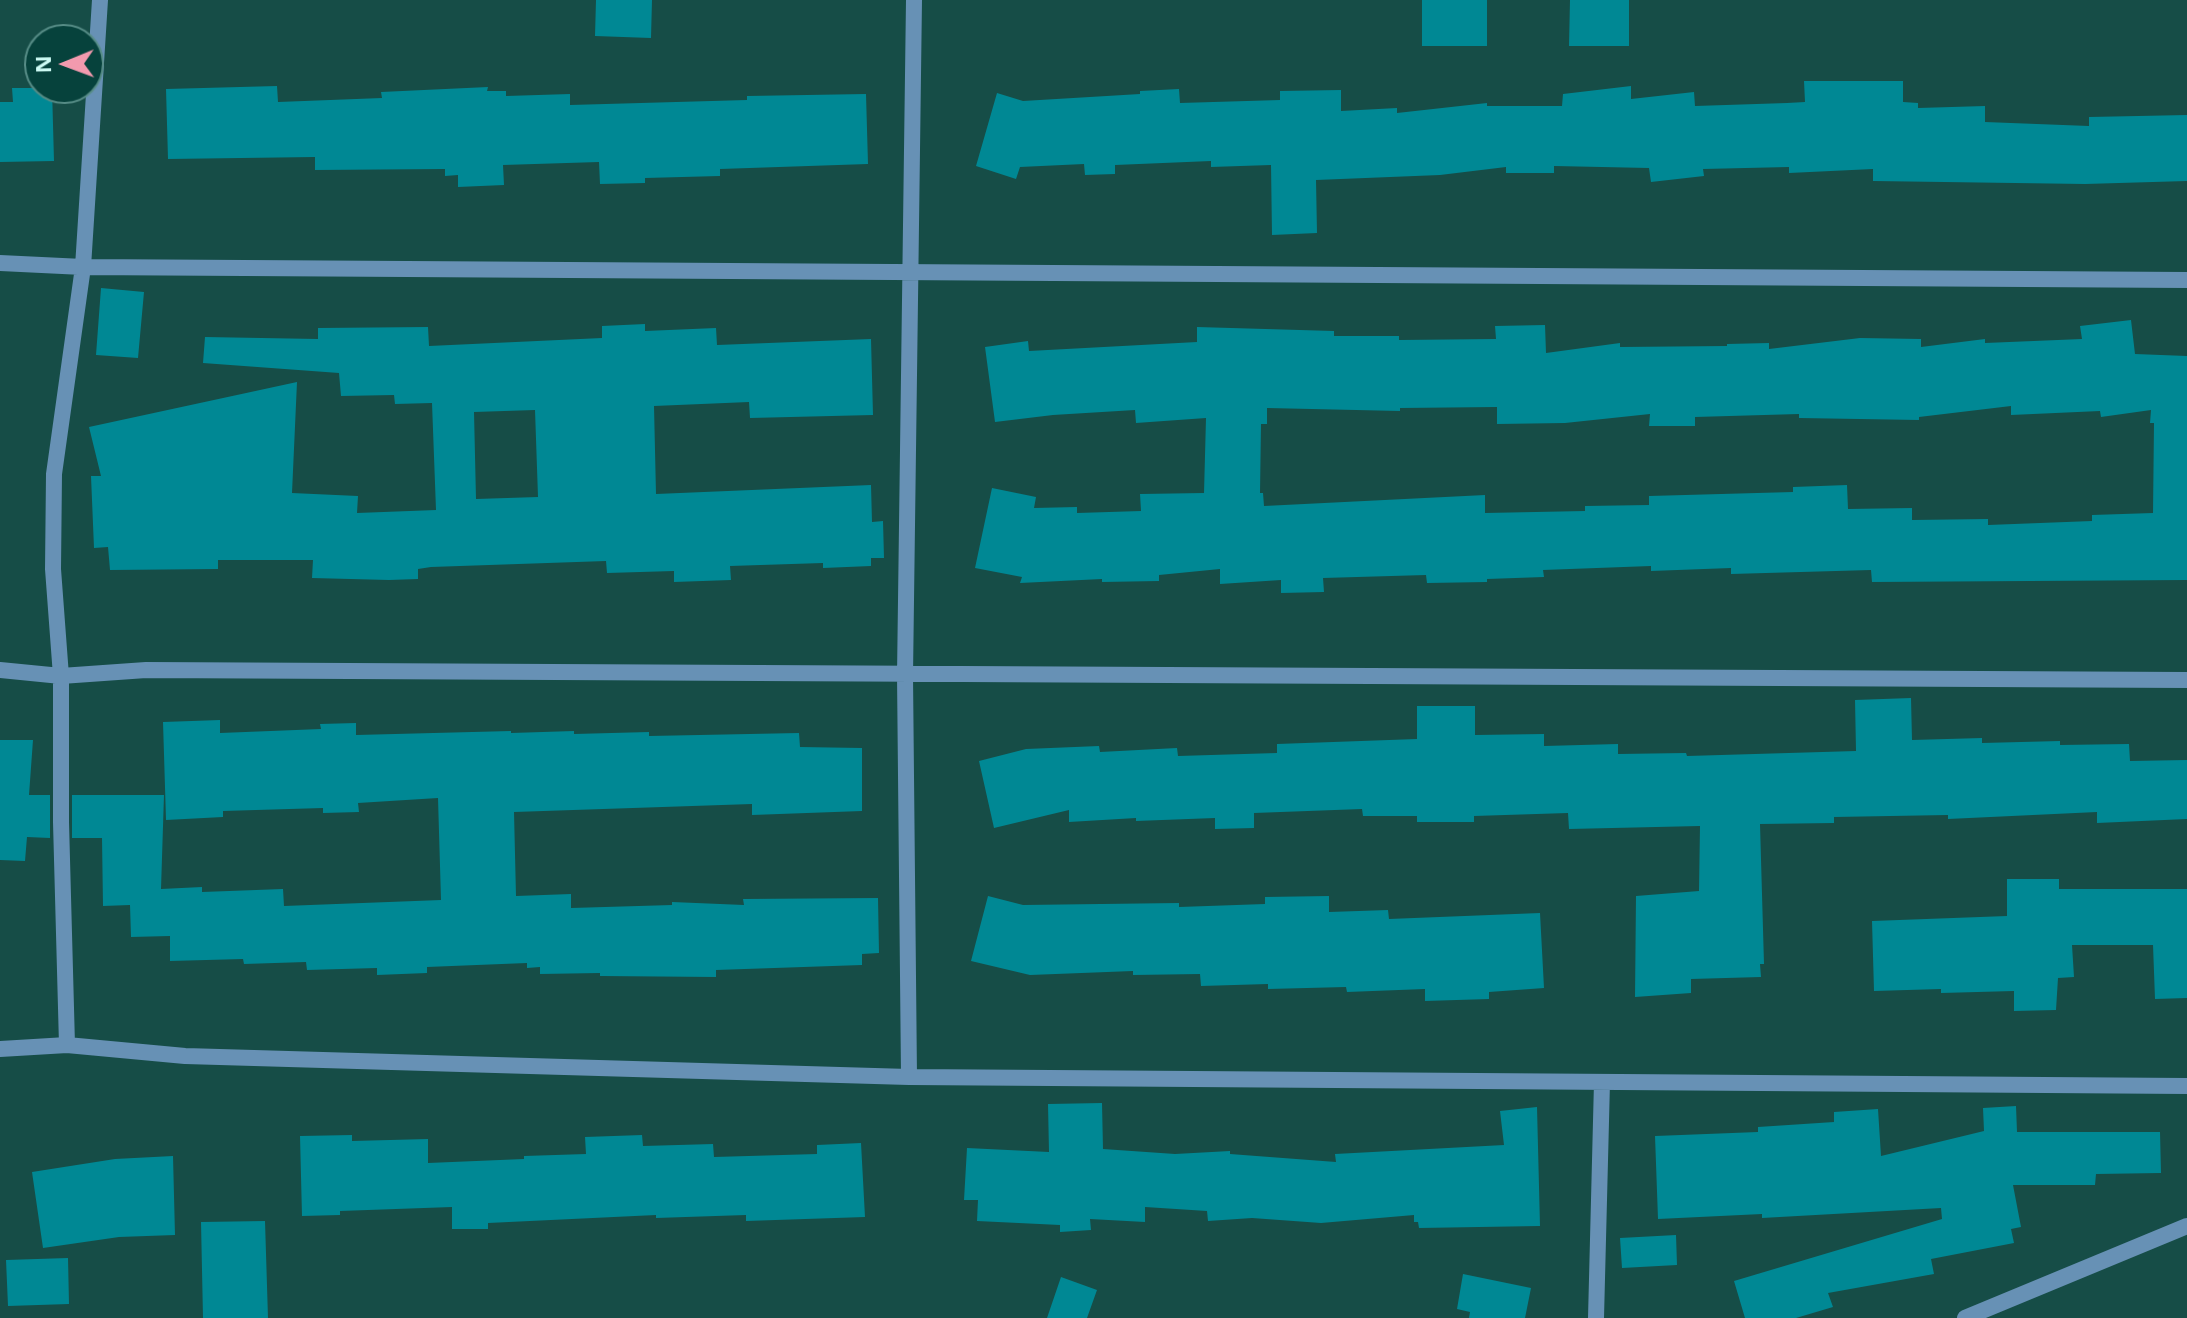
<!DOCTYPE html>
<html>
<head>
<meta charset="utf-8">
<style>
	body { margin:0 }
	#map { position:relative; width:2187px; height:1318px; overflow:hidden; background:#164d47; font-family:"Noto Sans",sans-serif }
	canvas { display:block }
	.north { position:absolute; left:24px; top:24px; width:80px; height:80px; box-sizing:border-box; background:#06423c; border:2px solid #568c86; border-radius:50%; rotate:269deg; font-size:22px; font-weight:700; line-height:32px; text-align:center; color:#cdfbf4 }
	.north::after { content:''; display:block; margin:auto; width:28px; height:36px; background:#f29aae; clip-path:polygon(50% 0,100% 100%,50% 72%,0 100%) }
</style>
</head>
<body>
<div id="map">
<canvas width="2187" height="1318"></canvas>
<div class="north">N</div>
</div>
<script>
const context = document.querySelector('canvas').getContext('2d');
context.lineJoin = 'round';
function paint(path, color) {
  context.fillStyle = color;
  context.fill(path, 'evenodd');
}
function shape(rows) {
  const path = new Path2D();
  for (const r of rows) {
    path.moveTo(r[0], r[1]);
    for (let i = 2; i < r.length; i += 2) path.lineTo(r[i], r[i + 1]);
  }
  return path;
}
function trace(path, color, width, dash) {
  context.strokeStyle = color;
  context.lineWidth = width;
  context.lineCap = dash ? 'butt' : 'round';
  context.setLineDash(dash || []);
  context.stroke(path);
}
paint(shape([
	[596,0,652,0,651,38,595,36],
	[1422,0,1487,0,1487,46,1422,46],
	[1570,0,1629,0,1629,46,1569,46],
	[1804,81,1903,81,1903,102,1918,103,1918,108,1985,106,1985,122,2089,126,2089,117,2187,115,2187,181,2085,184,1873,181,1873,169,1789,173,1789,167,1703,169,1704,176,1651,182,1649,168,1554,166,1554,173,1506,173,1506,167,1440,175,1316,180,1317,233,1272,235,1271,165,1211,167,1211,161,1115,165,1115,174,1085,175,1084,164,1020,167,1016,179,976,166,997,93,1023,101,1140,94,1140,91,1179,89,1180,103,1280,100,1280,91,1341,90,1341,111,1397,108,1397,113,1487,103,1487,106,1562,106,1563,94,1631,86,1631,99,1694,92,1695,106,1787,103,1805,102],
	[277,86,278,102,382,98,381,92,488,87,487,91,506,91,506,96,570,94,570,105,747,100,747,96,866,94,868,164,720,169,720,176,645,178,645,183,600,184,599,162,503,165,504,185,458,187,458,175,445,176,445,169,315,170,315,157,168,159,166,89],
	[12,88,52,88,54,161,0,162,0,102,13,102],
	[101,288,144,292,138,358,96,355],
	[2131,320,2135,354,2187,356,2187,580,1872,582,1871,570,1731,574,1731,568,1651,571,1651,566,1543,570,1544,577,1487,579,1487,582,1427,583,1426,575,1323,578,1324,592,1281,593,1281,580,1220,584,1220,569,1159,575,1159,581,1102,582,1102,579,1020,583,1022,577,975,568,992,488,1036,497,1034,508,1077,507,1077,513,1141,511,1140,494,1204,493,1206,418,1136,423,1135,410,1053,415,995,422,985,347,1028,341,1029,351,1197,342,1197,327,1334,331,1334,336,1399,336,1399,340,1496,339,1495,326,1545,325,1546,353,1620,343,1620,347,1727,346,1727,344,1769,343,1769,349,1860,338,1921,339,1921,347,1985,339,1985,343,2082,339,2080,326],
	[2011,406,2011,415,2100,411,2101,417,2151,410,2150,423,2154,423,2153,513,2092,515,2092,521,1988,525,1988,519,1912,520,1912,508,1848,509,1847,485,1793,487,1793,492,1649,496,1649,505,1585,506,1585,511,1485,513,1485,495,1264,506,1263,493,1260,493,1261,424,1267,424,1267,408,1400,411,1400,408,1497,407,1497,424,1565,423,1650,414,1649,426,1695,426,1695,417,1799,414,1799,418,1919,420,1919,417],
	[645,324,645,331,716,328,717,345,871,339,873,415,750,418,749,402,654,406,656,494,871,485,872,522,883,521,884,558,871,558,871,566,823,568,823,563,730,566,731,580,674,582,674,571,607,573,606,561,431,567,418,569,418,579,389,580,312,578,313,560,218,560,218,569,110,570,108,547,94,548,91,476,101,476,89,427,297,382,292,493,358,496,357,513,436,510,432,403,395,404,394,395,341,396,339,373,203,363,205,337,318,339,318,328,428,327,429,346,602,338,602,326],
	[535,410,538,497,476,499,474,412],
	[1911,698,1912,740,1982,738,1982,743,2060,741,2060,745,2129,744,2130,761,2187,760,2187,819,2097,823,2097,812,1948,819,1948,815,1834,817,1834,823,1760,824,1764,964,1760,964,1761,977,1691,979,1691,993,1635,997,1636,896,1699,891,1700,826,1569,829,1568,813,1474,816,1474,822,1417,822,1417,816,1363,816,1362,809,1254,813,1254,828,1215,829,1215,818,1136,821,1136,818,1069,822,1069,810,994,828,979,761,1026,749,1099,746,1100,752,1177,748,1178,756,1277,753,1277,744,1417,739,1417,706,1475,706,1475,735,1544,734,1544,746,1618,744,1618,754,1686,753,1687,756,1856,751,1855,700],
	[220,720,220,733,321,729,320,724,356,723,356,735,511,731,511,733,574,731,574,734,649,732,649,736,799,733,800,747,862,748,862,811,752,815,752,804,514,812,516,896,571,894,571,908,672,905,672,902,744,905,743,899,878,898,879,953,862,954,862,965,716,970,716,977,600,976,600,973,540,974,540,967,527,968,527,963,427,967,427,973,377,975,377,968,307,970,306,962,244,964,243,959,170,961,170,936,131,937,130,905,103,906,102,838,72,838,72,795,164,795,161,889,202,887,202,892,283,889,284,906,441,900,438,798,358,803,359,812,323,813,323,808,223,811,223,817,166,820,163,722],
	[0,740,33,740,29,795,50,795,50,838,27,837,25,861,0,860],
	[2007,879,2059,879,2059,889,2187,889,2187,998,2155,999,2153,945,2072,945,2074,977,2058,978,2056,1010,2014,1011,2014,991,1941,993,1941,989,1874,991,1872,921,2007,916],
	[988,896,1023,905,1179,903,1179,907,1265,904,1265,897,1329,896,1329,912,1388,910,1389,919,1540,913,1544,988,1489,992,1489,999,1425,1001,1425,989,1347,992,1346,987,1268,989,1268,984,1201,986,1200,974,1133,975,1133,971,1030,975,971,961],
	[1102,1103,1103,1149,1175,1154,1230,1151,1230,1154,1336,1162,1335,1154,1504,1145,1500,1111,1537,1107,1540,1226,1419,1228,1418,1222,1414,1222,1414,1215,1321,1223,1252,1218,1208,1221,1207,1211,1145,1207,1145,1222,1090,1219,1091,1230,1060,1232,1060,1225,977,1221,978,1200,964,1200,967,1148,1049,1152,1048,1104],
	[2016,1106,2017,1132,2160,1132,2161,1173,2096,1174,2095,1185,2013,1185,2021,1227,2011,1229,2014,1243,1931,1259,1934,1274,1828,1293,1833,1307,1796,1318,1745,1318,1734,1281,1942,1219,1941,1208,1762,1218,1762,1214,1658,1219,1655,1136,1758,1132,1758,1127,1834,1122,1834,1112,1878,1109,1881,1156,1984,1131,1983,1108],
	[352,1135,352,1141,428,1139,428,1163,524,1159,524,1156,586,1154,585,1137,642,1135,643,1146,713,1144,714,1157,817,1154,817,1145,861,1143,865,1217,746,1221,746,1215,656,1218,656,1215,488,1223,488,1229,452,1229,452,1207,340,1211,340,1215,302,1216,300,1136],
	[173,1156,175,1235,119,1237,43,1248,32,1172,115,1159],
	[265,1221,268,1318,203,1318,201,1222],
	[1676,1235,1677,1265,1622,1268,1620,1238],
	[68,1258,69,1304,8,1306,6,1260],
	[1463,1274,1531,1288,1525,1318,1469,1318,1470,1312,1457,1309],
	[1061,1277,1097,1290,1087,1318,1047,1318]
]), '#008894');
trace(shape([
	[100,0,83,267,2187,280],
	[0,263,83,267,54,474,53,569,61,676,0,670],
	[2187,680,146,670,61,676,61,822,67,1045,185,1056,909,1077,2187,1086],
	[0,1049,67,1045],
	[909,1077,905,675,914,0],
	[1596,1318,1602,1082],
	[1965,1318,2187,1226]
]), '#6791b5', 16);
</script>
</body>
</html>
